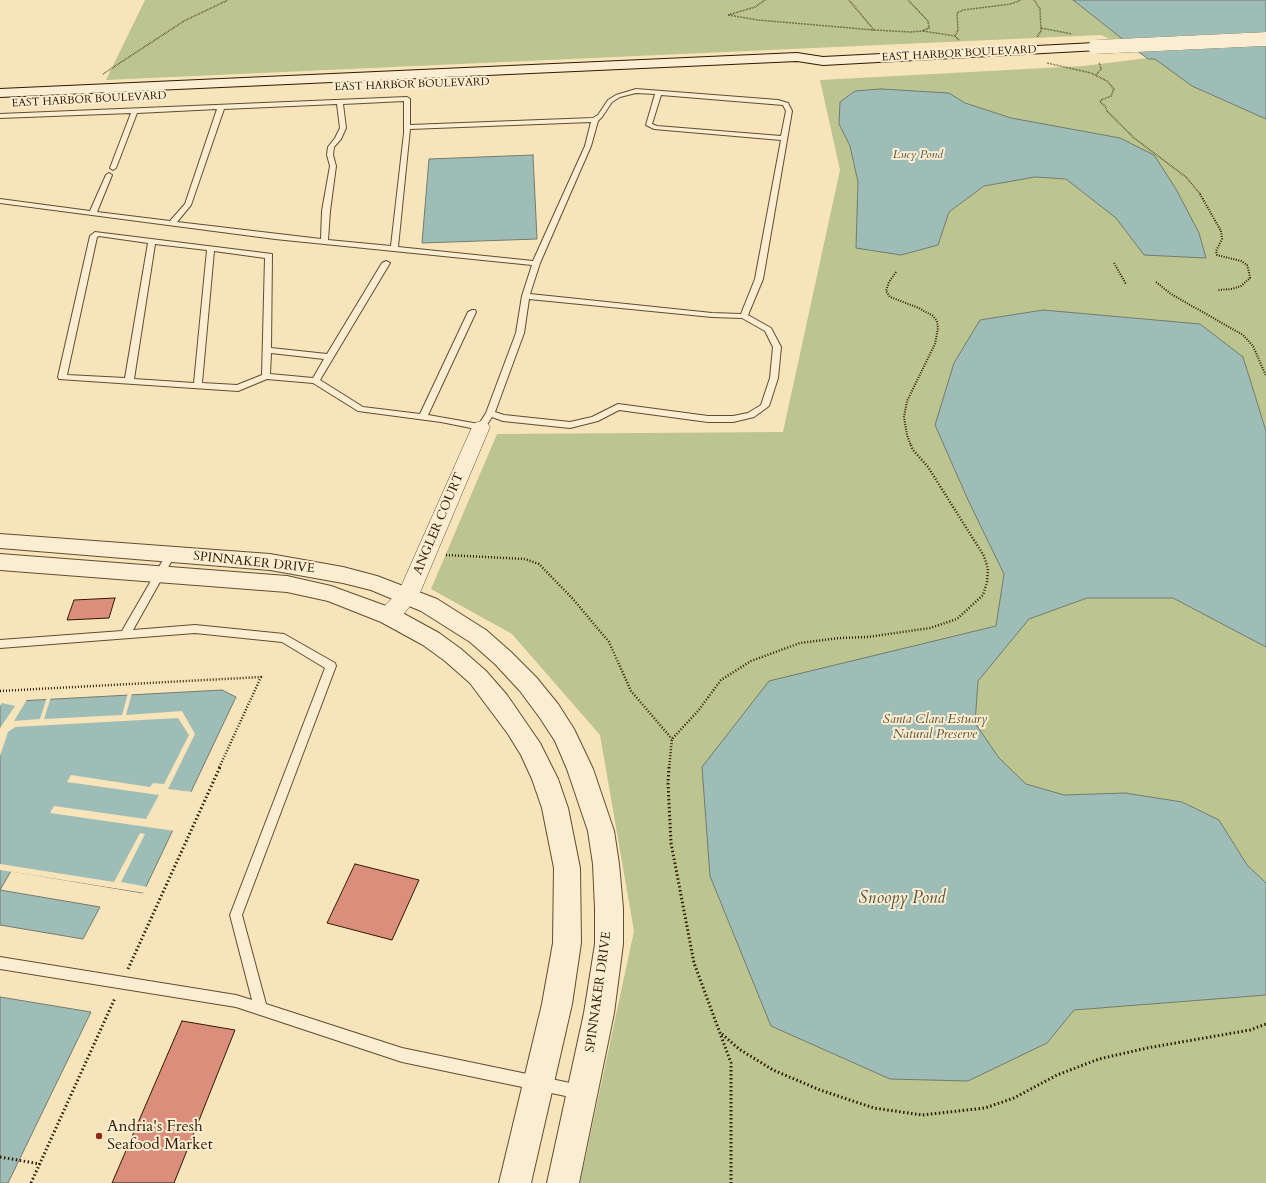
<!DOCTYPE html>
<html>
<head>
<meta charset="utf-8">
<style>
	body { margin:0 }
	canvas { display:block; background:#f7e4ba }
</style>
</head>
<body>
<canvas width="1266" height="1183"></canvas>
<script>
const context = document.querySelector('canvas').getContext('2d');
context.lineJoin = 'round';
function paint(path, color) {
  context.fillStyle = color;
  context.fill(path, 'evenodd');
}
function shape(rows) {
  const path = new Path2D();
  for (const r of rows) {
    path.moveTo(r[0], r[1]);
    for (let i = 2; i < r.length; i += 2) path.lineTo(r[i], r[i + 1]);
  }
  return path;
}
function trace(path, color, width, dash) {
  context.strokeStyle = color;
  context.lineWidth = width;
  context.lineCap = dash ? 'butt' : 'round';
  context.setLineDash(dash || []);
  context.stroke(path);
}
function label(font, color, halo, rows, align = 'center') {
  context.font = font + ' Cardo,serif';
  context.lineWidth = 4;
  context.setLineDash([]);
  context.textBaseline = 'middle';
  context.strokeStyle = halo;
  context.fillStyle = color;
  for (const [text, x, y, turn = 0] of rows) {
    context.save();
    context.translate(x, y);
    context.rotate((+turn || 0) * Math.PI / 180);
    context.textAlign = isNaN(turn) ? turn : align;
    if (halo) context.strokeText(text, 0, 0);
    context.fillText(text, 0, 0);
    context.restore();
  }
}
paint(shape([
	[145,0,1266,0,1266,1183,580,1183,634,931,600,735,512,634,431,589,497,434,783,432,840,170,820,80,1083,66,1148,58,1101,35,106,80]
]), '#bcc490');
const water = shape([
	[1073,0,1266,0,1266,119,1192,86,1155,59,1148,59,1073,0],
	[881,89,949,93,965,103,1011,118,1120,138,1154,155,1176,189,1199,233,1206,258,1144,255,1116,218,1066,179,1035,177,984,186,949,212,938,245,901,255,856,248,858,182,850,146,839,124,840,102,855,91,881,89],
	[533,155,537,239,422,243,429,159,533,155],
	[1043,310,1200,324,1243,357,1266,431,1266,647,1173,598,1087,598,1029,619,978,681,975,723,999,758,1026,784,1064,795,1125,793,1182,802,1219,820,1247,865,1266,883,1266,995,1074,1010,1047,1043,968,1081,890,1079,771,1026,710,876,702,767,769,681,996,626,1004,574,969,502,935,425,954,363,980,320,1043,310],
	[222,690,236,697,143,893,11,871,0,890,100,907,83,939,0,925,0,702,222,690],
	[0,997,91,1012,8,1183,0,1183,0,997]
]);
paint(water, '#9fbdb7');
trace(water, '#727c6f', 1);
paint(shape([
	[128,693,132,693,126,715,182,711,195,734,168,789,193,792,175,831,50,813,54,806,146,819,159,795,67,782,71,775,150,787,153,783,164,784,189,735,178,718,15,727,8,732,0,756,0,728,15,706,2,703,0,706,0,700,28,698,14,721,40,719,47,697,51,697,44,719,122,715],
	[140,833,145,834,121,882,148,887,145,893,0,870,0,864,114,882]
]), '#f7e4ba');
const building = shape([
	[115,598,109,618,67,620,74,600,115,598],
	[355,864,419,880,392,940,327,923,355,864],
	[182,1021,235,1030,174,1183,112,1183,182,1021]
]);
paint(building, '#db8e7c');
trace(building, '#2f1b02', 1);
const service = shape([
	[636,89,778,100,788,103,792,111,763,279,748,315,771,328,781,347,778,378,769,406,754,417,733,422,708,422,619,410,598,421,570,428,503,421,492,417,484,429,481,430,441,422,358,411,313,383,267,379,238,391,59,379,58,377,90,236,95,232,272,254,271,348,327,354,382,263,386,261,390,263,320,380,363,407,420,414,468,312,472,310,475,310,476,312,428,415,479,424,486,413,516,333,522,296,532,265,275,239,0,203,0,199,90,211,106,175,109,173,112,175,97,212,170,221,185,204,217,109,137,113,116,168,113,170,110,168,131,113,0,118,0,114,407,97,410,99,410,125,593,118,598,115,608,100,616,95,636,89],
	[636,93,655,94,646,125,654,129,781,140,755,279,741,314,712,313,530,294,540,263,591,146,598,121,602,117,612,102,620,97,636,93],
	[661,95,783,105,786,111,781,136,657,126,652,124,661,95],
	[404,101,404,133,391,246,328,240,330,211,336,166,333,155,334,147,341,139,346,128,343,104,404,101],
	[337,104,340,128,335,138,328,147,327,155,330,166,322,211,321,239,177,222,191,205,224,109,337,104],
	[591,122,585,146,533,261,398,247,410,129,591,122],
	[99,236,148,243,125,378,67,375,97,237,99,236],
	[155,244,207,250,194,383,134,379,155,244],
	[214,251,265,258,262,375,237,385,202,383,214,251],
	[529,299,712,317,742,318,765,331,773,347,770,378,761,405,748,413,733,416,708,416,618,404,592,417,570,422,504,415,495,412,524,333,529,299],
	[271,353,324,359,313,378,270,374,271,353],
	[170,552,175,555,133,630,195,625,284,634,335,663,336,666,242,915,266,1004,402,1048,580,1085,585,1087,587,1092,585,1097,580,1099,402,1062,236,1007,0,969,0,957,236,995,252,1000,230,915,325,668,282,642,195,633,0,648,0,640,122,631,167,553,170,552]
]);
const minor = shape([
	[481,421,487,423,490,427,419,595,397,622,389,624,381,622,378,616,381,610,399,591,472,427,475,423,481,421]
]);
const tertiary = shape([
	[0,534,270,554,343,567,377,576,437,599,486,630,511,652,536,677,558,704,574,729,593,769,614,831,619,864,623,908,623,944,614,1013,579,1183,547,1183,584,1013,595,944,595,908,593,864,588,831,567,769,555,741,540,718,520,691,495,664,470,642,421,611,371,590,343,583,270,570,0,548,0,534],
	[0,554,287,576,331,586,397,610,439,633,461,649,486,671,507,695,540,743,558,779,568,808,580,868,581,943,572,1004,531,1183,499,1183,542,1004,553,943,554,868,542,808,532,779,521,755,508,734,470,683,445,661,423,645,381,622,328,601,287,592,0,570,0,554]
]);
const secondary = shape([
	[1095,43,1099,44,1101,47,1099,50,823,65,797,61,0,97,0,89,797,53,823,57,1095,43]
]);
trace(service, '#614d30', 2);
trace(minor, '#614d30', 1);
trace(tertiary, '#614d30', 2);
trace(secondary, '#2f1b02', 2);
trace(shape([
	[765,0,755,7,728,15,758,20,874,30],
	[849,0,874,30,911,32,922,31,929,28,928,21,908,0],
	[1034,0,1040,9,1041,31,1037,37],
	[1041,28,1072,34],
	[923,31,955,36,959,40],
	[955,36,958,30,957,13,963,10,1011,4,1021,0],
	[1047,63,1091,73,1107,81,1114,89,1111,96,1101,100,1100,102,1105,106,1107,111,1134,138,1186,177,1201,195],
	[103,74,184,21,228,0],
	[1096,75,1101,69,1099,62]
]), '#2f1b02', 1.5, [0.5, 1]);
trace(shape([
	[1200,194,1221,231,1222,239,1216,251,1217,255,1241,261,1247,265,1249,272,1250,278,1241,286,1232,289,1218,290],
	[1114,263,1126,284],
	[896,272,889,282,886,291,890,297,919,308,933,316,937,321,938,328,935,344,907,401,904,417,907,435,911,446],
	[1156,282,1171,294,1243,335,1253,346,1266,376]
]), '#2f1b02', 2, [1, 1.5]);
trace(shape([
	[446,555,525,559,539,564,573,599,609,642,631,691,672,739],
	[0,691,261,677,219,768],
	[669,768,672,739,698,711,721,680,751,661,800,643,839,638,868,637,930,628,957,619,983,595,987,582,988,569,984,556,928,467,913,450,911,445]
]), '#2f1b02', 2.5, [1, 2]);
trace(shape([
	[669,767,668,783,671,843,694,963,731,1063,731,1183],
	[128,969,220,767],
	[722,1034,739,1049,773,1070,820,1090,874,1108,922,1115,985,1108,1014,1098,1057,1075,1099,1059,1147,1048,1250,1030,1266,1024],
	[0,1157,40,1164],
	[31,1183,115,998]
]), '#2f1b02', 3, [1.5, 2.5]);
paint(service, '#faedd2');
paint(minor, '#faedd2');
paint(tertiary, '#faedd2');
paint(secondary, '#faedd2');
const secondaryBridge = shape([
	[1095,47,1266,39]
]);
trace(secondaryBridge, '#2f1b02', 14, []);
trace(secondaryBridge, '#faedd2', 14);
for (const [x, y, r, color] of [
	[99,1136,4,"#8f2418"]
]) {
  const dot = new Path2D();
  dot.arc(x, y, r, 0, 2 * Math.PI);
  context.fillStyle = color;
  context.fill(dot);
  trace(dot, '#faedd2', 1.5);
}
label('11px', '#2f1b02', '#faedd2', [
	["EAST HARBOR BOULEVARD",959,54,-3],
	["EAST HARBOR BOULEVARD",412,85,-2],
	["EAST HARBOR BOULEVARD",89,100,-3]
]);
label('italic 12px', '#565441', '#faedd2', [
	["Lucy Pond",918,155]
]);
label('13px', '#2f1b02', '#faedd2', [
	["ANGLER COURT",439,524,-67],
	["SPINNAKER DRIVE",254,563,6],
	["SPINNAKER DRIVE",599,992,-82]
]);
label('italic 13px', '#594e2d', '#faedd2', [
	["Santa Clara Estuary",935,720],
	["Natural Preserve",935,735]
]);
label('16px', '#2f1b02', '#faedd2', [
	["Andria's Fresh",107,1127],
	["Seafood Market",107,1145]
], 'left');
label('italic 17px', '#565441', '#faedd2', [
	["Snoopy Pond",902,899]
]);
</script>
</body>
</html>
